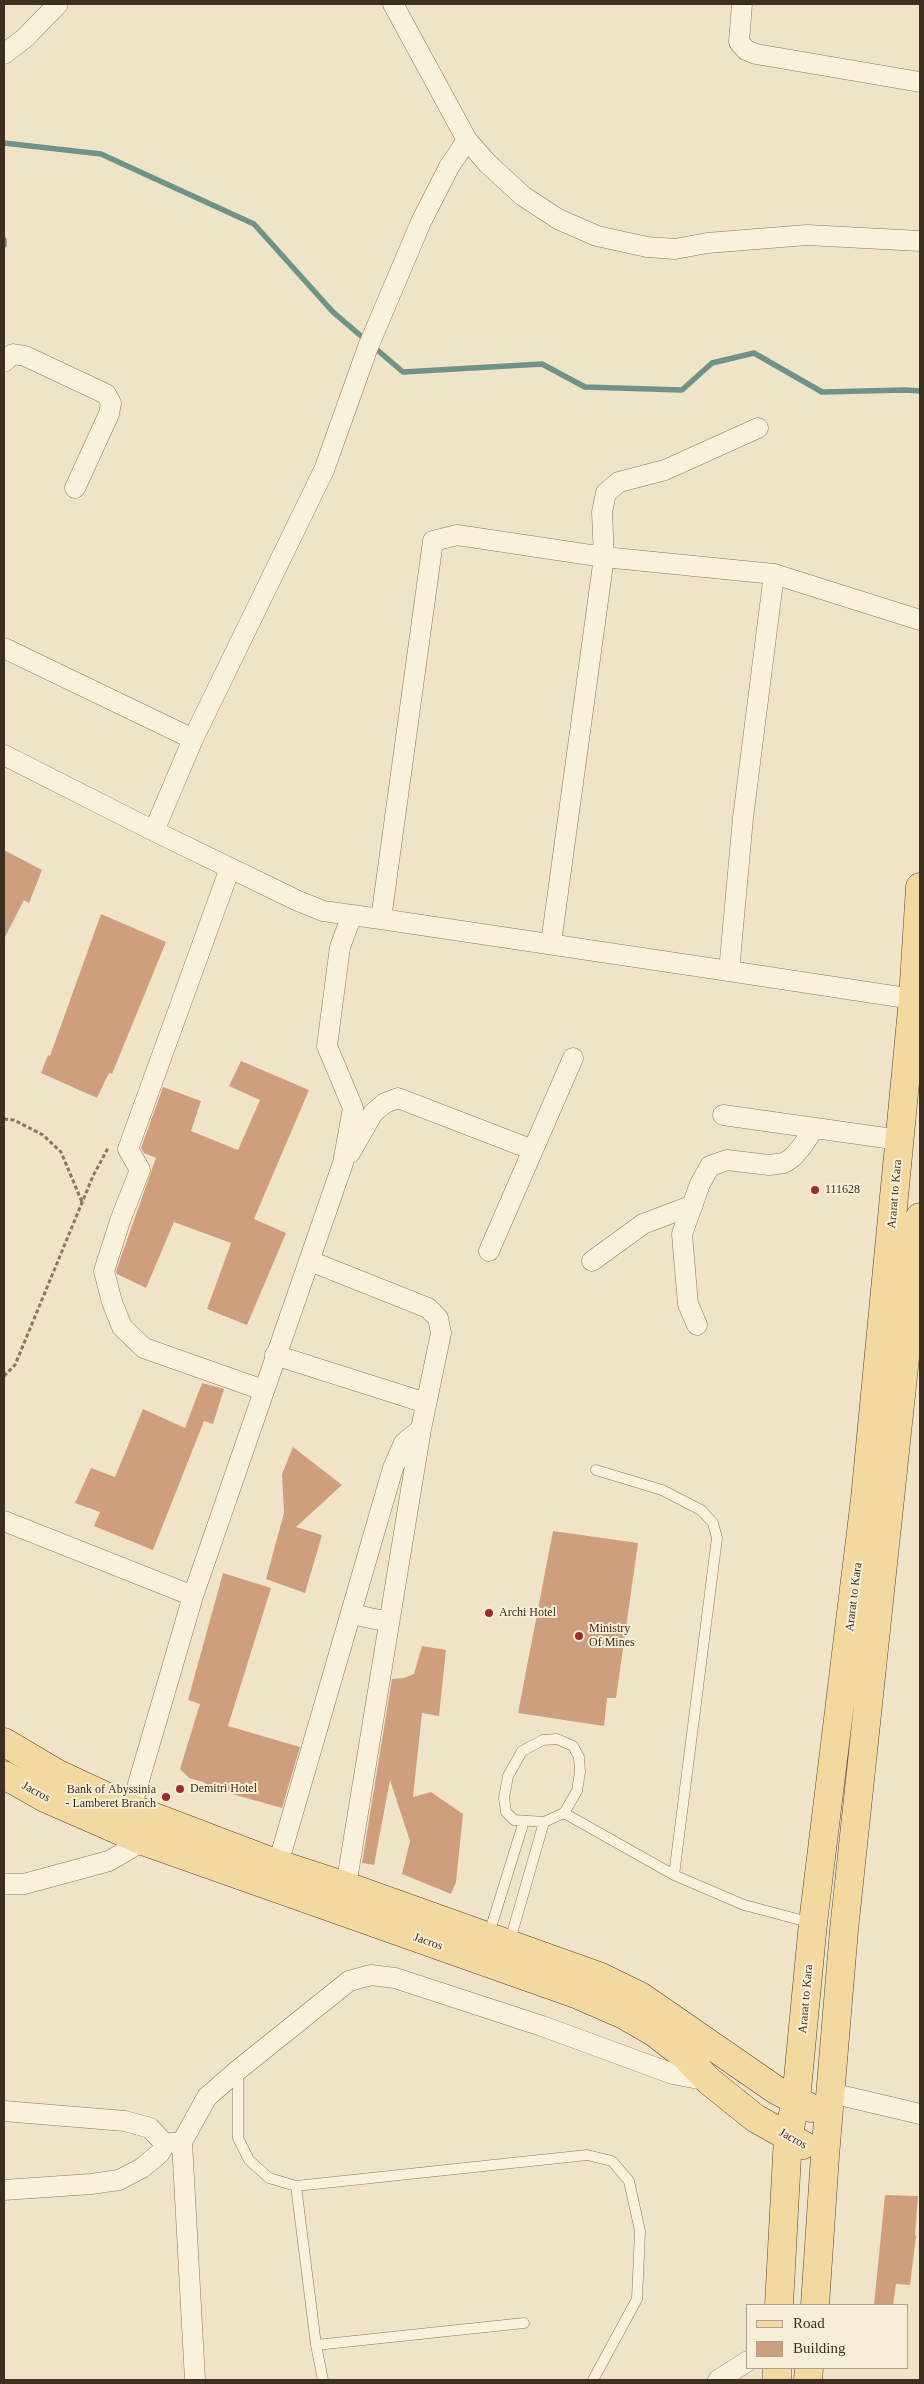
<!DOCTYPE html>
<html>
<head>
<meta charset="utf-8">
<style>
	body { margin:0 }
	#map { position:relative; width:924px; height:2384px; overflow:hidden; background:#f0e4c8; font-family:"Times New Roman",serif }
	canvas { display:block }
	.frame { position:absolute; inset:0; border:5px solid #3d2e20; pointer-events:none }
	.legend { position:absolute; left:746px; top:2304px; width:162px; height:65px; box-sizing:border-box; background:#f7eed8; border:1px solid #ada18e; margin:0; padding:6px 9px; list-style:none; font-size:15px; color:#3d2e20 }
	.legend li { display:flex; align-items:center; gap:10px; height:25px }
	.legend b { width:25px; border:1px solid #ada18e }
</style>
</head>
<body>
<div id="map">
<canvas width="924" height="2384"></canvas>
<div class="frame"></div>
<ul class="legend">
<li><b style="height:6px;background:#f3d9a0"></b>Road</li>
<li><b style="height:14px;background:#cf9f7d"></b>Building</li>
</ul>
</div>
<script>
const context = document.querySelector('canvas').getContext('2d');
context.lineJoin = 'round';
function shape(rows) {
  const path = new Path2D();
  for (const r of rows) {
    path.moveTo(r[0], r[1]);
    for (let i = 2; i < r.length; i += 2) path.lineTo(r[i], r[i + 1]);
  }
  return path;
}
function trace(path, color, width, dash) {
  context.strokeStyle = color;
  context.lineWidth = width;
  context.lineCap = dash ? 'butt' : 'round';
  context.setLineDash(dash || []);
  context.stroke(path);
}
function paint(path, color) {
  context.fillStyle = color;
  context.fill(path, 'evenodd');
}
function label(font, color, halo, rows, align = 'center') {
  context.font = font + ' "Times New Roman",serif';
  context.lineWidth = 4;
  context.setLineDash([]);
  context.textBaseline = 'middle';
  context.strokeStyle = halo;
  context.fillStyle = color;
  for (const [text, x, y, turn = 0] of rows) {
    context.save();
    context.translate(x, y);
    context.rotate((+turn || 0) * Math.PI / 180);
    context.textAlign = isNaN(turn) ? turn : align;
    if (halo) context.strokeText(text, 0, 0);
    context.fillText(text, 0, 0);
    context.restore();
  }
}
trace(shape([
	[4,143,101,154,254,224,333,312,403,372,542,364,585,387,682,390,712,363,754,353,822,392,905,390,920,391],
	[4,240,4,245]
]), '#6f938a', 5.5);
paint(shape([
	[4,850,42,870,29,903,24,900,4,939],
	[101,914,166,942,112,1074,109,1073,97,1098,41,1073,48,1055,50,1056],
	[241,1061,309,1090,254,1219,286,1233,247,1325,207,1309,231,1243,174,1222,146,1288,117,1274,116,1271,156,1158,144,1153,141,1148,163,1087,201,1101,191,1131,238,1150,260,1100,229,1086],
	[202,1383,224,1389,213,1424,204,1421,153,1550,94,1526,100,1512,75,1503,91,1468,115,1477,143,1409,185,1428],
	[293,1447,342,1485,296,1527,322,1535,305,1593,266,1579,284,1513,282,1474],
	[553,1531,638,1543,616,1698,607,1698,604,1726,518,1713],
	[223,1573,271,1588,228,1726,300,1747,282,1808,214,1789,203,1782,189,1778,180,1769,200,1704,188,1700],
	[422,1646,446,1650,439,1716,422,1713,413,1797,431,1792,463,1814,456,1882,451,1894,402,1874,410,1841,390,1780,374,1865,362,1863,392,1679,404,1678,414,1674],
	[885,2195,918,2196,915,2235,916,2236,910,2285,896,2284,893,2305,874,2305]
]), '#cf9f7d');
const lane = shape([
	[596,1470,662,1490,701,1510,713,1523,717,1538,674,1875,744,1905,812,1923],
	[564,1813,577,1791,580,1772,579,1757,573,1746,557,1739,543,1740,522,1751,508,1776,504,1798,506,1812,514,1820,544,1822,564,1813,674,1875],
	[488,1937,524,1821],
	[509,1944,544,1822],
	[238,2071,238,2138,249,2160,269,2178,296,2186,587,2155,612,2161,629,2181,640,2231,637,2299,593,2380],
	[296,2186,316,2345,323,2380],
	[316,2345,524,2323]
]);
const street = shape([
	[393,4,467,140,488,164,523,196,558,219,597,236,647,247,675,249,707,243,807,235,920,241],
	[742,4,739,42,746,50,756,54,920,82],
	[4,54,25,38,58,4],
	[4,362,13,354,25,356,106,394,111,403,109,414,75,488],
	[774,574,743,818,729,971,381,919,433,541,457,535,604,557,774,574,920,620],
	[4,648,193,739],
	[4,755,154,831,296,900,323,911,381,919],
	[154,831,193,739,324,470,368,347,421,222,449,167,467,140],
	[230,868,128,1149,140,1170,121,1218,104,1271,112,1302,122,1327,144,1348,263,1390],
	[551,943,604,557,602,512,606,493,619,482,665,470,758,428],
	[729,971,913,999],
	[723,1115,900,1140],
	[350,1153,373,1113,385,1103,398,1098,533,1150],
	[489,1251,573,1058],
	[310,1261,428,1308,438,1318,441,1333,421,1429,346,1886],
	[592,1261,643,1224,693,1205],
	[697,1325,688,1304,682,1234,700,1184,710,1166,727,1160,769,1165,784,1163,793,1157,803,1145,814,1128],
	[275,1355,426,1403],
	[4,1521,193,1596],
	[351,1614,389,1622],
	[131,1808,193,1596,343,1163,353,1108,327,1046,340,947,352,915],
	[278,1864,393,1468,404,1443,421,1429],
	[4,1884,24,1884,109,1861,143,1841],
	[831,2093,920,2114],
	[4,2111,125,2121,150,2128,165,2144],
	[4,2190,91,2184,119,2180,142,2168,160,2153,165,2144,182,2142],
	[195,2380,182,2142,207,2097,238,2070,349,1981,371,1975,395,1978,542,2026,673,2074,709,2081],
	[718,2380,748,2361]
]);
const primary = shape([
	[4,1742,58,1774,131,1808,278,1864,346,1886,601,1977,640,1996,776,2090,811,2108],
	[4,1775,47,1799,143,1841,576,1994,624,2015,655,2033,686,2057,709,2081,755,2118,803,2145],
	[779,2305,788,2137,796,2100,813,1923,865,1499,913,999,920,887],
	[815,2305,825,2156,844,1930,920,1217],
	[777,2380,777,2368],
	[808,2380,809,2368]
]);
trace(lane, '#8d765c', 11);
trace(street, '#8d765c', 21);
trace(primary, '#5b4430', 29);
trace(shape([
	[4,1119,14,1120,43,1135,61,1152,82,1202],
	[4,1376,15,1365,93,1176,108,1148]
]), '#8d765c', 3, [4, 2.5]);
trace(lane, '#faf1dc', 10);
trace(street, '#faf1dc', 20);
trace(primary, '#f3d9a0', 28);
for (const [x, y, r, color] of [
	[815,1190,5,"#9e2a2b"],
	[489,1613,5,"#9e2a2b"],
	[579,1636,5,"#9e2a2b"],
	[180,1789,5,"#9e2a2b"],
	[166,1797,5,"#9e2a2b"]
]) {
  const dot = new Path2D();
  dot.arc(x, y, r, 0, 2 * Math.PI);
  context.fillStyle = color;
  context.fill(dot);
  trace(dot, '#f7eed8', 2);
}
label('12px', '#3d2e20', '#f7eed8', [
	["111628",825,1190],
	["Archi Hotel",499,1613],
	["Ministry",589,1629],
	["Of Mines",589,1643],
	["Demitri Hotel",190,1789],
	["Bank of Abyssinia",156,1790,"right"],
	["- Lamberet Branch",156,1804,"right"]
], 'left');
label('12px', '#3d2e20', '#f7eed8', [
	["Ararat to Kara",895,1194,-85],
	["Ararat to Kara",854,1597,-83],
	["Jacros",36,1792,28],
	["Jacros",428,1942,19],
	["Ararat to Kara",806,1999,-85],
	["Jacros",793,2139,29]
]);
</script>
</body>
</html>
